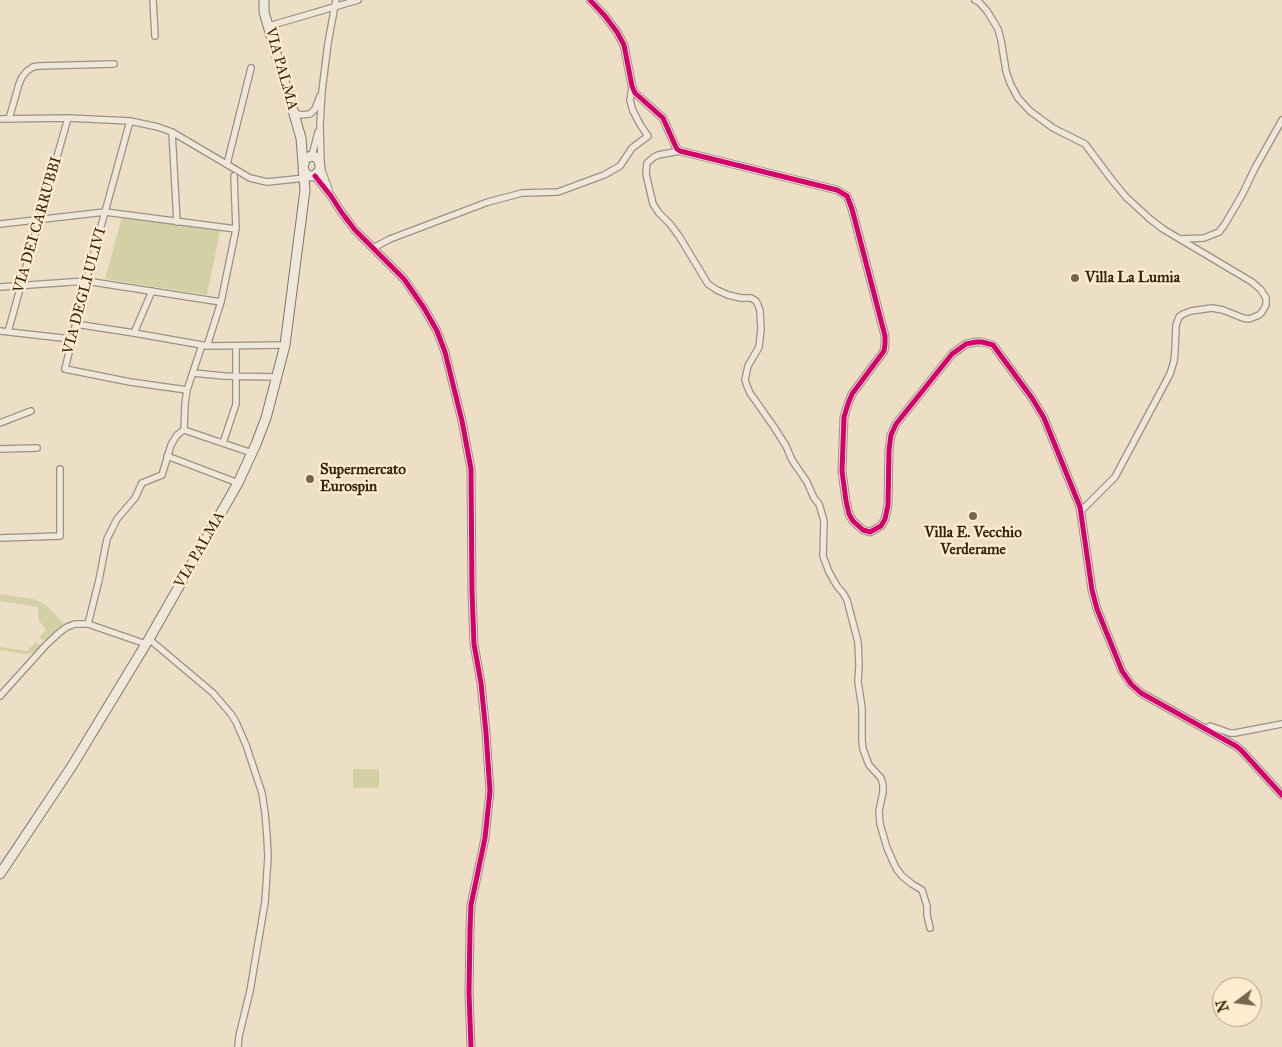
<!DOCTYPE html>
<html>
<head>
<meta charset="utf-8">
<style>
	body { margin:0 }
	#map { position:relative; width:1282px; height:1047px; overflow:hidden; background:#ecdfc5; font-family:"IM FELL Great Primer",serif }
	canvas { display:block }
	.north { position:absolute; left:1212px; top:977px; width:50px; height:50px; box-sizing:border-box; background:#feedce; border:1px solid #af9c81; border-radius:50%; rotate:255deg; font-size:14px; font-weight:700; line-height:20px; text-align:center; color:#39230e }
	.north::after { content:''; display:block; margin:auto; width:18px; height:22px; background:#78654e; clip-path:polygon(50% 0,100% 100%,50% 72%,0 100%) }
</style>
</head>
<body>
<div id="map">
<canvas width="1282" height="1047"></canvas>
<div class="north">N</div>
</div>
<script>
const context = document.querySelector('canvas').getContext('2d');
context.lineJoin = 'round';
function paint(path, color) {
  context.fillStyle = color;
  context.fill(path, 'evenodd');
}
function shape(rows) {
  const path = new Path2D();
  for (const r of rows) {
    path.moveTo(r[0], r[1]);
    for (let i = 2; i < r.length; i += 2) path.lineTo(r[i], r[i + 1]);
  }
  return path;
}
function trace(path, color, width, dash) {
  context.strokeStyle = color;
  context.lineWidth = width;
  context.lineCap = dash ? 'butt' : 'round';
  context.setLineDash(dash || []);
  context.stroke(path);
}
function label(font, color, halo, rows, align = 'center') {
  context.font = font + ' "IM FELL Great Primer",serif';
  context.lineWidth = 4.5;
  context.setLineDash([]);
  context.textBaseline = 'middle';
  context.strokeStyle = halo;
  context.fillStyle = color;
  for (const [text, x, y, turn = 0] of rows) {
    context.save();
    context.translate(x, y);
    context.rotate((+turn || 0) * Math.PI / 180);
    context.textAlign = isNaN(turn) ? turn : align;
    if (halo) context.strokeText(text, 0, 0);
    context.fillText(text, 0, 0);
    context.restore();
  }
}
paint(shape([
	[122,217,220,231,207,295,105,279],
	[0,594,33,599,46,605,64,624,47,640,43,640,39,638,46,630,40,622,38,618,38,607,0,601],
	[36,642,41,646,36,652,34,653,24,654,0,650,0,647,27,651],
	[353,769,379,769,379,788,353,788]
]), '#d3d0a6');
const minor = shape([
	[153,0,155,36],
	[975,0,979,2,987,11,998,29,1001,40,1006,71,1010,83,1018,98,1030,111,1053,128,1085,144,1112,180,1126,197,1150,219,1163,229,1252,282,1261,290,1266,298,1266,305,1262,312,1259,315,1249,319,1243,318,1223,310,1212,308,1191,311,1183,314,1179,317,1176,325,1175,350,1174,361,1170,374,1115,477,1081,511],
	[269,26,358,0],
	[294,111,299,115,310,114,315,109,320,96],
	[0,119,68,118,130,121,158,127,172,132,250,178,267,182,305,178],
	[9,119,19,84,22,77,27,71,33,67,38,66,114,64],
	[130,121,86,281,65,369,130,382,187,390],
	[172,132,177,222],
	[680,151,658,155,654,157,647,163,646,174,653,204,659,213,670,224,679,236,708,284,717,290,728,295,741,298,751,298,756,301,758,305,760,311,761,329,759,347,748,366,745,380,747,386,750,393,774,427,786,446,792,460,807,482,814,498,819,504,822,514,824,521,823,556,829,572,837,586,843,593,847,600,858,642,859,665,858,682,862,708,862,741,863,749,869,765,881,778,883,785,883,792,879,811,880,824,887,848,896,868,902,876,912,884,922,890,927,906,927,915,930,928],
	[312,156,318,132],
	[321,162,320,125,322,91,328,43,336,0],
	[227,164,251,68],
	[0,224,105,212,236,229],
	[1181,239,1204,238,1219,232,1225,224,1242,195,1255,168,1282,120],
	[373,248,390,239,488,202,522,193,558,192,604,175,620,166,632,148,648,136,641,126,633,111,630,100,632,86],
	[0,287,86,281,221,302],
	[75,324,134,333,202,345],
	[0,331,71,339],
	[8,332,39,220,68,118],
	[134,333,152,291],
	[207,346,285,345],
	[193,373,224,376,277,377],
	[0,423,31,411],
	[184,430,185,404,187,390,202,345,207,346,221,302,236,229,234,176],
	[184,430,252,453],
	[223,443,236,404,236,346],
	[0,449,37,448],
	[167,456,238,483],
	[0,538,60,536,60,469],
	[88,624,99,580,107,539,117,519,135,498,142,483,162,475,171,445,177,435,184,430],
	[149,639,213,693,231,714,236,722,246,745,262,793,265,813,267,836,268,857,265,902,250,991,239,1036,238,1047],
	[0,696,46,645,60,632,67,627,75,624,88,624,146,644],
	[1206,729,1210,726,1230,733,1235,733,1282,724]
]);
const tertiary = shape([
	[590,0,605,16,617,32,624,45,632,86,635,93,663,118,675,145,677,149,680,151,837,190,847,196,852,209,885,336,885,344,884,351,852,394,848,404,844,417,842,471,846,501,849,514,853,521,863,530,870,532,881,526,885,519,888,505,889,450,891,435,896,424,952,354,966,344,976,342,982,342,993,345,1032,398,1044,418,1080,507,1092,590,1097,609,1122,671,1131,684,1141,693,1236,746,1241,750,1282,795],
	[320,167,328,189],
	[315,176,331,196,342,213,355,230,404,279,424,308,437,331,445,352,462,421,471,469,472,592,474,644,481,683,486,733,490,791,485,838,471,905,470,930,469,993,471,1047]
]);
const secondary = shape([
	[264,0,264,12,301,138,303,164],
	[311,156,316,157,319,161,320,166,320,170,314,176,309,176,306,174,303,168,305,159,311,156],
	[0,874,72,766,149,639,238,483,256,444,266,418,285,345,305,190,303,168]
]);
trace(minor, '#9c9180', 8);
trace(tertiary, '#9c9180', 9);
trace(secondary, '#827868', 11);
trace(minor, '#eee7da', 5.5);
trace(tertiary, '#eee7da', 7);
trace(secondary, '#eee7da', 9);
trace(shape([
	[590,0,605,16,617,32,624,45,632,86,635,93,663,118,675,145,677,149,680,151,837,190,847,196,852,209,885,336,885,344,884,351,852,394,848,404,844,417,842,471,846,501,849,514,853,521,863,530,870,532,881,526,885,519,888,505,889,450,891,435,896,424,952,354,966,344,976,342,982,342,993,345,1032,398,1044,418,1080,507,1092,590,1097,609,1122,671,1131,684,1141,693,1236,746,1241,750,1282,795],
	[315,176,331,196,342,213,355,230,404,279,424,308,437,331,445,352,462,421,471,469,472,592,474,644,481,683,486,733,490,791,485,838,471,905,470,930,469,993,471,1047]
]), '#d6006c', 5);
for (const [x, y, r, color] of [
	[1075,278,5,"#78654e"],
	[310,479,5,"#78654e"],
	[973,516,5,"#78654e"]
]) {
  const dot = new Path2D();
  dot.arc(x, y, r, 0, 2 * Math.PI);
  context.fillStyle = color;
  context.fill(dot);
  trace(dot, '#feedce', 2);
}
label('15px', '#39230e', '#feedce', [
	["VIA PALMA",281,69,74],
	["VIA DEI CARRUBBI",38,225,-74],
	["VIA DEGLI ULIVI",85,291,-75],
	["VIA PALMA",200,550,-60]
]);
label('bold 15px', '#39230e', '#feedce', [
	["Villa La Lumia",1085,278],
	["Supermercato",320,470],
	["Eurospin",320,487],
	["Villa E. Vecchio",973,533,"center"],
	["Verderame",973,550,"center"]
], 'left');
</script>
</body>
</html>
